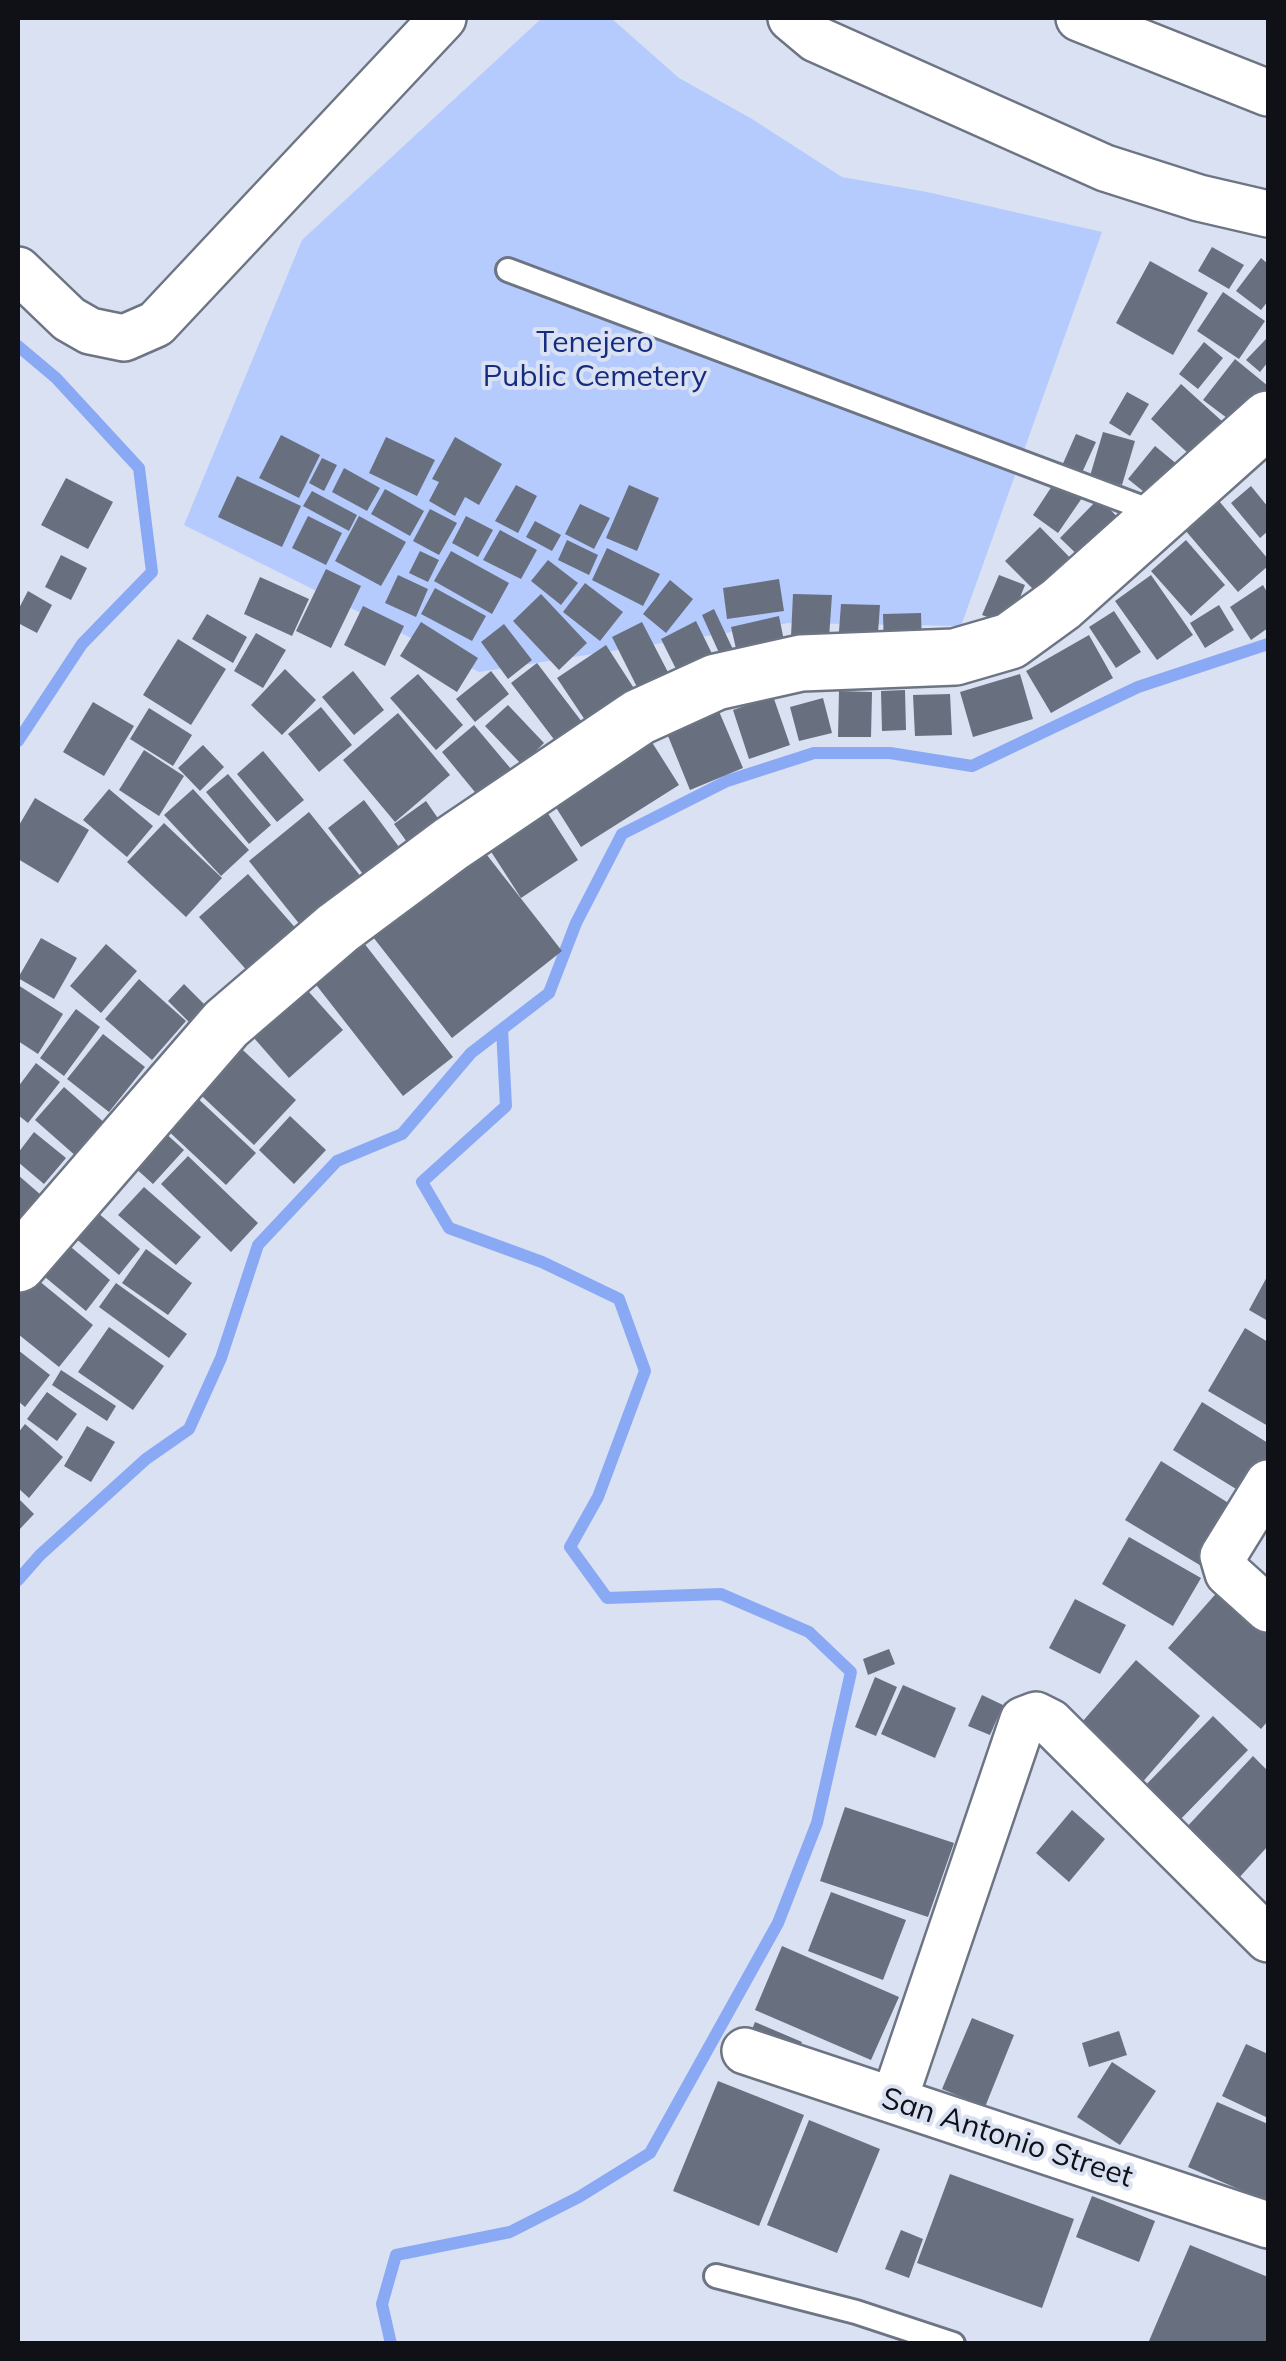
<!DOCTYPE html>
<html>
<head>
<meta charset="utf-8">
<style>
	body { margin:0 }
	#map { position:relative; width:1286px; height:2361px; overflow:hidden; background:#d9e1f2; font-family:Mulish,sans-serif }
	canvas { display:block }
	.frame { position:absolute; inset:0; border:20px solid #0f1117; pointer-events:none }
</style>
</head>
<body>
<div id="map">
<canvas width="1286" height="2361"></canvas>
<div class="frame"></div>
</div>
<script>
const context = document.querySelector('canvas').getContext('2d');
context.lineJoin = 'round';
function paint(path, color) {
  context.fillStyle = color;
  context.fill(path, 'evenodd');
}
function shape(rows) {
  const path = new Path2D();
  for (const r of rows) {
    path.moveTo(r[0], r[1]);
    for (let i = 2; i < r.length; i += 2) path.lineTo(r[i], r[i + 1]);
  }
  return path;
}
function trace(path, color, width, dash) {
  context.strokeStyle = color;
  context.lineWidth = width;
  context.lineCap = dash ? 'butt' : 'round';
  context.setLineDash(dash || []);
  context.stroke(path);
}
function label(font, color, halo, rows, align = 'center') {
  context.font = font + ' Mulish,sans-serif';
  context.lineWidth = 8;
  context.setLineDash([]);
  context.textBaseline = 'middle';
  context.strokeStyle = halo;
  context.fillStyle = color;
  for (const [text, x, y, turn = 0] of rows) {
    context.save();
    context.translate(x, y);
    context.rotate((+turn || 0) * Math.PI / 180);
    context.textAlign = isNaN(turn) ? turn : align;
    if (halo) context.strokeText(text, 0, 0);
    context.fillText(text, 0, 0);
    context.restore();
  }
}
paint(shape([
	[542,18,611,18,679,78,752,119,842,177,927,192,1102,232,961,626,789,623,479,672,184,525,302,240]
]), '#b5cbfe');
trace(shape([
	[18,346,56,378,139,468,152,572,82,644,18,741],
	[18,1580,40,1555,146,1459,189,1429,221,1358,258,1245,337,1161,402,1134,471,1053,549,993,576,923,622,834,727,781,814,753,890,753,972,766,1138,687,1268,644],
	[391,2344,382,2304,396,2255,510,2232,579,2197,650,2153,778,1923,817,1823,851,1672,809,1632,721,1594,607,1598,570,1547,598,1497,645,1371,619,1299,542,1262,449,1228,422,1182,506,1106,502,1029]
]), '#8aa9f5', 12);
paint(shape([
	[1212,247,1244,265,1229,289,1198,271],
	[1261,258,1268,264,1268,301,1261,310,1236,291],
	[1150,261,1208,293,1173,355,1116,323],
	[1223,292,1265,321,1239,359,1197,331],
	[1266,339,1268,342,1268,362,1260,372,1246,360],
	[1204,342,1223,358,1198,389,1179,374],
	[1235,359,1268,386,1268,406,1247,433,1203,400],
	[1181,384,1234,432,1203,467,1151,419],
	[1127,392,1149,404,1130,436,1109,423],
	[1103,432,1135,441,1122,485,1090,476],
	[1076,434,1096,442,1080,477,1061,468],
	[281,435,320,455,299,498,259,478],
	[386,437,435,460,417,496,369,473],
	[455,437,502,464,479,505,465,497,455,516,429,501,439,482,432,479],
	[1155,446,1190,475,1164,508,1128,479],
	[322,458,337,465,324,491,309,483],
	[344,468,380,488,367,511,332,492],
	[237,476,301,506,282,547,218,517],
	[66,478,113,502,88,549,41,525],
	[1056,480,1082,498,1058,533,1033,515],
	[516,485,537,496,518,533,495,521],
	[629,485,659,498,637,551,606,538],
	[1251,486,1268,507,1268,531,1260,538,1231,503],
	[385,489,424,511,410,536,371,514],
	[312,491,357,515,349,531,303,506],
	[1099,498,1125,525,1087,564,1060,538],
	[1219,501,1268,559,1268,566,1238,592,1185,530],
	[580,504,610,518,594,549,565,534],
	[430,509,457,523,439,555,413,541],
	[308,516,342,533,326,565,292,548],
	[359,516,406,542,381,586,335,561],
	[466,516,493,530,478,557,452,543],
	[535,521,561,535,552,551,526,537],
	[1040,527,1086,574,1052,608,1005,561],
	[500,530,537,550,521,579,483,560],
	[567,540,598,555,589,575,558,560],
	[1186,540,1225,585,1191,616,1151,571],
	[607,548,660,574,643,606,592,580],
	[420,551,439,560,428,582,409,573],
	[451,551,509,583,492,614,434,581],
	[61,555,87,568,71,600,45,587],
	[548,560,578,583,561,605,531,581],
	[326,569,361,586,331,648,296,631],
	[398,575,428,589,416,617,385,603],
	[999,575,1025,585,1009,625,982,615],
	[1151,575,1193,635,1157,660,1115,601],
	[260,577,309,599,292,636,244,614],
	[779,579,784,611,727,619,723,588],
	[670,580,693,599,666,633,643,614],
	[585,583,623,612,600,641,563,612],
	[1263,585,1268,594,1268,628,1251,640,1230,607],
	[435,588,486,616,472,641,421,614],
	[28,591,52,605,37,633,18,623,18,610],
	[541,594,587,643,559,670,513,621],
	[793,594,832,595,829,638,791,637],
	[841,604,880,605,877,647,838,645],
	[1219,605,1234,630,1205,648,1190,623],
	[363,606,404,626,385,666,344,645],
	[714,609,738,660,725,666,702,615],
	[1114,611,1141,652,1116,668,1089,627],
	[921,613,922,647,884,648,883,614],
	[207,614,247,637,233,663,192,639],
	[779,616,785,646,738,657,731,627],
	[696,621,718,666,683,683,661,639],
	[421,622,478,658,457,692,400,656],
	[642,622,672,680,641,695,612,637],
	[504,624,532,660,508,679,481,642],
	[256,633,286,650,263,688,234,671],
	[1089,635,1113,678,1051,713,1026,671],
	[178,639,226,669,191,725,143,695],
	[606,645,637,693,589,726,557,678],
	[537,663,582,722,556,742,511,683],
	[285,669,316,700,282,735,251,705],
	[353,671,384,710,354,735,322,697],
	[491,671,509,694,475,722,456,699],
	[418,674,463,725,436,750,390,698],
	[1020,674,1033,719,973,737,960,692],
	[905,690,906,730,882,731,881,691],
	[839,691,872,692,871,737,838,737],
	[950,694,952,735,915,736,913,695],
	[773,696,790,745,749,759,733,710],
	[823,698,832,733,799,741,790,707],
	[93,702,134,726,104,776,63,752],
	[508,705,544,743,522,765,485,726],
	[321,707,352,745,319,772,288,734],
	[149,708,192,735,173,766,130,739],
	[718,709,743,768,690,790,666,731],
	[398,713,450,775,395,822,343,760],
	[474,725,511,769,479,797,442,752],
	[648,736,679,785,581,847,550,798],
	[203,745,224,767,200,791,178,768],
	[144,750,184,776,159,816,119,790],
	[263,751,304,800,277,822,237,774],
	[228,774,271,825,249,844,206,792],
	[109,789,153,826,127,857,83,820],
	[193,789,249,850,221,876,164,815],
	[35,798,89,830,58,883,18,859,18,827],
	[364,800,405,855,369,882,328,828],
	[426,801,444,827,412,849,394,824],
	[309,812,366,883,305,931,249,861],
	[547,812,578,860,521,898,490,850],
	[164,823,222,878,186,917,127,862],
	[483,850,562,951,452,1038,373,937],
	[248,874,299,932,251,975,199,917],
	[41,938,77,958,54,999,18,978],
	[360,938,453,1057,403,1096,310,977],
	[106,944,137,971,101,1013,70,986],
	[139,979,186,1021,152,1060,105,1019],
	[301,983,343,1030,289,1078,247,1030],
	[184,984,211,1011,195,1028,168,1001],
	[18,985,63,1014,38,1054,18,1041],
	[76,1009,100,1027,64,1076,40,1058],
	[103,1034,145,1067,109,1112,67,1079],
	[229,1037,296,1100,254,1145,187,1082],
	[36,1063,60,1082,28,1123,18,1115,18,1087],
	[64,1087,107,1125,77,1157,35,1120],
	[193,1094,256,1153,226,1185,163,1126],
	[290,1116,326,1150,294,1184,259,1150],
	[152,1121,184,1150,153,1184,122,1156],
	[34,1132,66,1158,44,1184,18,1162,18,1153],
	[188,1156,258,1223,231,1252,161,1184],
	[18,1175,41,1195,18,1222],
	[144,1187,201,1237,176,1265,118,1215],
	[83,1200,140,1249,119,1275,61,1226],
	[59,1237,110,1280,86,1311,34,1268],
	[146,1249,192,1283,168,1315,122,1283],
	[1268,1275,1268,1321,1249,1310],
	[33,1276,93,1325,59,1367,18,1334,18,1295],
	[116,1283,187,1334,169,1358,99,1307],
	[109,1327,164,1366,133,1410,78,1372],
	[1245,1328,1268,1342,1268,1426,1208,1391],
	[18,1350,50,1375,25,1407,18,1401],
	[61,1370,116,1406,107,1421,52,1385],
	[47,1392,77,1414,57,1441,27,1419],
	[1202,1402,1268,1443,1268,1464,1249,1497,1173,1450],
	[25,1424,63,1457,29,1498,18,1488,18,1433],
	[87,1426,115,1442,91,1482,64,1466],
	[1161,1461,1243,1512,1208,1570,1125,1520],
	[18,1498,34,1514,18,1531],
	[1129,1537,1201,1578,1173,1626,1102,1584],
	[1228,1580,1268,1616,1268,1721,1261,1729,1168,1648],
	[1075,1599,1126,1625,1100,1674,1049,1648],
	[889,1649,895,1664,868,1675,863,1659],
	[1136,1660,1200,1716,1140,1785,1076,1729],
	[875,1677,897,1687,876,1736,855,1727],
	[903,1685,956,1708,935,1758,881,1734],
	[982,1695,1003,1705,990,1735,968,1726],
	[1213,1716,1248,1750,1175,1825,1140,1791],
	[1253,1756,1268,1771,1268,1846,1237,1880,1184,1830],
	[845,1807,954,1843,928,1917,820,1881],
	[1072,1810,1105,1839,1069,1882,1036,1853],
	[831,1892,906,1920,883,1980,808,1951],
	[782,1946,899,1997,871,2060,755,2010],
	[972,2018,1014,2035,985,2107,942,2089],
	[755,2022,802,2042,792,2063,746,2044],
	[1119,2031,1127,2055,1089,2067,1082,2043],
	[1246,2044,1268,2054,1268,2118,1222,2096],
	[1112,2062,1156,2091,1120,2145,1077,2117],
	[718,2081,804,2115,759,2226,673,2191],
	[1217,2102,1268,2124,1268,2202,1188,2167],
	[809,2120,880,2149,837,2253,767,2225],
	[950,2174,1074,2219,1042,2308,917,2263],
	[1092,2196,1155,2221,1139,2262,1076,2237],
	[901,2230,923,2239,909,2278,885,2269],
	[1190,2245,1268,2277,1266,2344,1149,2341]
]), '#686f7e');
const lane = shape([
	[508,270,1157,513],
	[716,2276,856,2312,953,2344]
]);
const street = shape([
	[791,18,816,39,1105,168,1199,198,1268,214],
	[1079,18,1268,93],
	[18,270,69,319,90,331,124,338,156,324,443,18],
	[1268,1483,1223,1556,1228,1573,1268,1609],
	[745,2051,1268,2225],
	[894,2100,1023,1720,1036,1715,1050,1722,1268,1939]
]);
const secondary = shape([
	[18,1264,226,1024,338,928,451,844,639,717,716,682,801,663,955,657,1010,641,1061,604,1268,419]
]);
trace(lane, '#6d7483', 28);
trace(street, '#6d7483', 50);
trace(secondary, '#6d7483', 60);
trace(lane, '#fff', 22);
trace(street, '#fff', 45);
trace(secondary, '#fff', 55);
label('30px', '#162c81', '#d9e1f2', [
	["Tenejero",595,343],
	["Public Cemetery",595,377]
]);
label('30px', '#0f1117', '#d9e1f2', [
	["San Antonio Street",1007,2138,18]
]);
</script>
</body>
</html>
